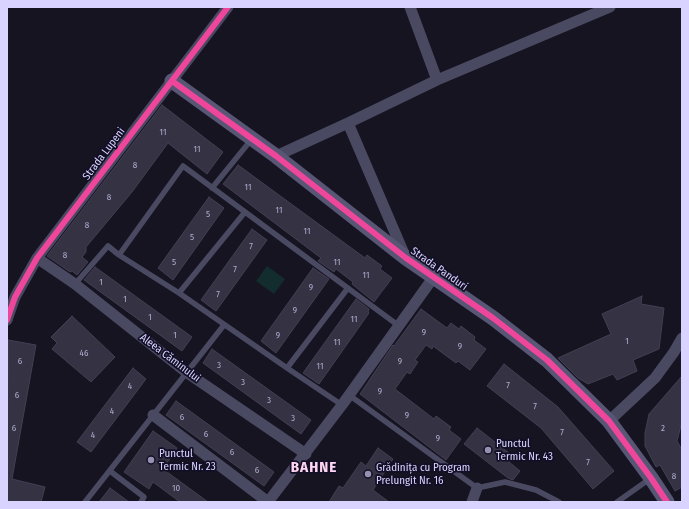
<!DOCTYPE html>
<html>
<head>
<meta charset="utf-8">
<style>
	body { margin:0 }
	#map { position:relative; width:689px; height:509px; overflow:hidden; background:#161421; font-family:"Fira Sans Condensed",sans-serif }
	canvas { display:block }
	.frame { position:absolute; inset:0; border:8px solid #d9d4ff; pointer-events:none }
</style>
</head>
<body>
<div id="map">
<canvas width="689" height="509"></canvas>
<div class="frame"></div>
</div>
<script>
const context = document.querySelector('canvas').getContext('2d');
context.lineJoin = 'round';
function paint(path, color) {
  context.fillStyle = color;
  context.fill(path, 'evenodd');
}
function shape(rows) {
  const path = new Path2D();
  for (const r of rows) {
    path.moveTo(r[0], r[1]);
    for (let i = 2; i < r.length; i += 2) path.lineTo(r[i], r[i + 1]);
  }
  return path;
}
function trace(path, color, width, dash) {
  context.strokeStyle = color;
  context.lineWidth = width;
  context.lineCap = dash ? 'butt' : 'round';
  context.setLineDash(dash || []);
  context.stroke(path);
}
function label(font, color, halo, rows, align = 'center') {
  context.font = font + ' "Fira Sans Condensed",sans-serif';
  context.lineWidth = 3.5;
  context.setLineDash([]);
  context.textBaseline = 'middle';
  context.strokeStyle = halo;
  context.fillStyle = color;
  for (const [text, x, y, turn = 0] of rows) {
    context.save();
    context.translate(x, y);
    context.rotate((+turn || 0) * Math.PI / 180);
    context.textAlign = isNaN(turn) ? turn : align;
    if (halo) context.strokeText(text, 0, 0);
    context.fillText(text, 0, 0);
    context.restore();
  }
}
paint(shape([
	[267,266,285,279,274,294,256,281]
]), '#132c2d');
const building = shape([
	[162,105,223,152,207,174,168,143,132,192,86,247,86,252,82,257,88,262,77,275,72,271,70,272,47,256,162,105],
	[238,165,365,258,367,255,382,266,380,269,392,278,374,302,352,284,353,282,336,269,334,272,318,261,321,258,223,184,238,165],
	[209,197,224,208,173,280,158,268,209,197],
	[252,229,267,240,216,311,201,300,252,229],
	[95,267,192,337,182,351,84,280,95,267],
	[313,268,329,279,276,353,261,341,313,268],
	[642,296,641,304,664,308,659,349,633,360,637,371,617,380,613,374,588,384,578,378,558,358,611,334,602,314,642,296],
	[356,299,369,309,368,312,369,313,319,384,303,373,356,299],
	[421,309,447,328,451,323,459,329,461,326,475,337,474,340,486,349,470,370,458,361,456,363,433,346,432,349,426,345,415,360,418,362,410,374,407,372,395,389,434,419,436,416,451,427,449,430,461,439,446,460,360,394,393,345,394,346,421,309],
	[72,316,115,357,91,382,52,349,57,343,51,337,72,316],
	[8,340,36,345,12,479,45,487,41,502,7,502,8,340],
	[212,349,311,420,301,434,203,363,212,349],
	[504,364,558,407,614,471,593,489,541,428,487,386,504,364],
	[133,368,146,379,91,452,77,442,133,368],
	[682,376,682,422,677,441,682,450,682,487,675,491,660,465,656,467,645,446,645,433,649,414,682,376],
	[176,401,274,472,264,486,166,415,176,401],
	[477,428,513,456,509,462,520,471,513,480,508,478,464,444,477,428],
	[153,431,177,448,163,469,208,502,180,502,153,482,149,489,124,472,153,431],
	[378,448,393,459,373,490,389,502,329,502,339,486,343,488,361,462,366,466,378,448],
	[110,488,129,502,99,502,110,488]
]);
paint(building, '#343243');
trace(building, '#433f54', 1);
trace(shape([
	[212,188,251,140],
	[119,255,179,293,287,368,342,405],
	[75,284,108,246,119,255,183,166,399,326],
	[179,293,245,212],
	[287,368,348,288],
	[349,395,477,488,505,482,536,490,559,502],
	[110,471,144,497,141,502],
	[85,502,224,325],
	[617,502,651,478]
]), '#4a4962', 5.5);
trace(shape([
	[410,7,437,80],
	[348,123,405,256],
	[276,156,348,123,437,80,610,7],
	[37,258,75,284,186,372,306,454],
	[7,320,15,297,37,258,228,7],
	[153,415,268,502],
	[609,421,655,378,674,352,682,338],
	[268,502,342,405,433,278],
	[472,502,477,488]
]), '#4a4962', 11);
trace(shape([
	[172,81,276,156,406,258,493,318,547,360,609,421,651,478,667,502]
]), '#575674', 15);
trace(shape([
	[172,81,276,156,406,258,493,318,547,360,609,421,651,478,667,502],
	[7,320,15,297,37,258,228,7]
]), '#ed469a', 6);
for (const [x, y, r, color] of [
	[488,450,4,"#9591b1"],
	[151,460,4,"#9591b1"],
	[368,474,4,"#9591b1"]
]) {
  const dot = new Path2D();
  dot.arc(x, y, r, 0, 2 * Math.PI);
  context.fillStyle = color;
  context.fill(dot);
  trace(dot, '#130f26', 1.5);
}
label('9px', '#b0acd0', null, [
	["11",163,132],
	["11",197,149],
	["8",135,165],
	["11",248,187],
	["8",109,197],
	["11",279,210],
	["5",208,214],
	["8",87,225],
	["11",307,231],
	["5",192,237],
	["7",251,246],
	["8",65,255],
	["5",174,262],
	["11",337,262],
	["7",235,269],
	["11",366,275],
	["1",101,282],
	["9",311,287],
	["7",218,294],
	["1",125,299],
	["9",295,310],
	["1",150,317],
	["11",354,319],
	["9",424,332],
	["1",175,335],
	["9",278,335],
	["1",627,341],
	["11",337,342],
	["9",460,346],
	["46",84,353],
	["6",20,361],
	["9",400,361],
	["3",219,365],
	["11",320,366],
	["3",243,382],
	["7",508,385],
	["4",130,386],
	["9",380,391],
	["6",17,395],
	["3",269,400],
	["7",535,406],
	["4",112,411],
	["9",407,415],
	["6",182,417],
	["3",293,418],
	["6",14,428],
	["2",663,428],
	["7",562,432],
	["6",206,434],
	["4",93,435],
	["9",438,438],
	["6",232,452],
	["7",588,462],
	["6",257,470],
	["8",674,476],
	["10",176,488]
]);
label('11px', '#d9d4ff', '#130f26', [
	["Strada Lupeni",104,154,-53],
	["Strada Panduri",439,269,35],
	["Aleea Căminului",170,358,37]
]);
label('11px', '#d9d4ff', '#130f26', [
	["Punctul",496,444],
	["Termic Nr. 43",496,457],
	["Punctul",159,454],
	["Termic Nr. 23",159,467],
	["Grădinița cu Program",376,468],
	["Prelungit Nr. 16",376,481]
], 'left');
context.letterSpacing = '1px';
label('bold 15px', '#ffd6f0', '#130f26', [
	["BAHNE",314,468]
]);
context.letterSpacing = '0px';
</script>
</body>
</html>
